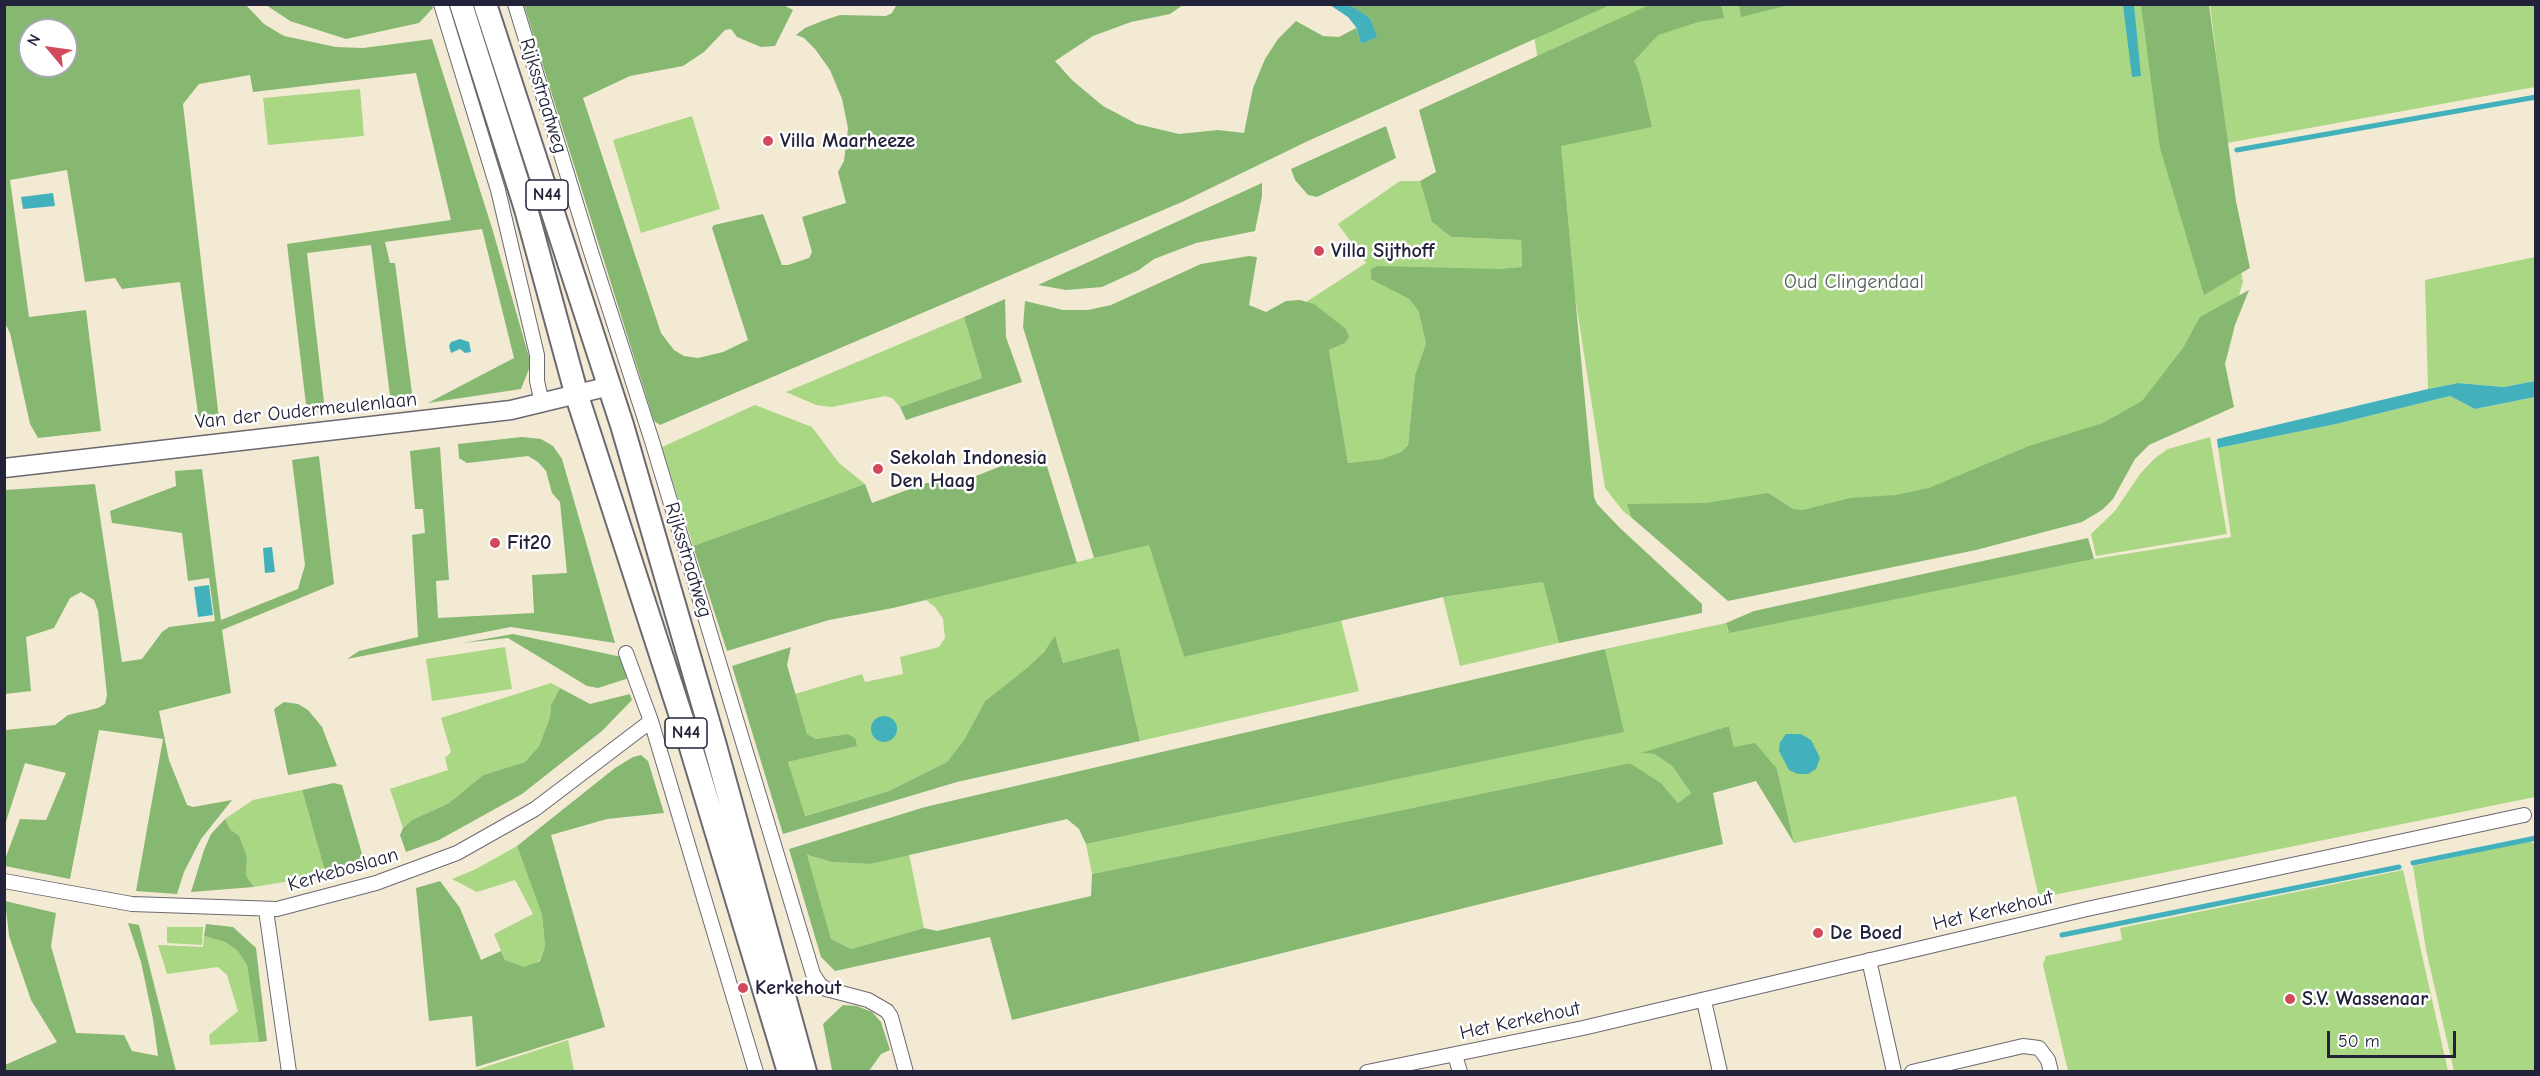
<!DOCTYPE html>
<html>
<head>
<meta charset="utf-8">
<style>
	body { margin:0 }
	#map { position:relative; width:2540px; height:1076px; overflow:hidden; background:#f3ead4; font-family:"Comic Neue",sans-serif }
	canvas { display:block }
	.frame { position:absolute; inset:0; border:6px solid #22223b; pointer-events:none }
	.north { position:absolute; left:18px; top:18px; width:60px; height:60px; box-sizing:border-box; background:#fff; border:2px solid #a7a7b1; border-radius:50%; rotate:299deg; font-size:16px; font-weight:700; line-height:24px; text-align:center; color:#22223b }
	.north::after { content:''; display:block; margin:auto; width:21px; height:27px; background:#d1495b; clip-path:polygon(50% 0,100% 100%,50% 72%,0 100%) }
	.scale { position:absolute; left:2327px; top:1031px; width:129px; height:27px; box-sizing:border-box; border:3px solid #22223b; border-top:0; padding-left:8px; font-size:18px; line-height:21px; white-space:nowrap; color:#22223b; -webkit-text-stroke:4px #fff; paint-order:stroke }
</style>
</head>
<body>
<div id="map">
<canvas width="2540" height="1076"></canvas>
<div class="frame"></div>
<div class="north">N</div>
<div class="scale">50 m</div>
</div>
<script>
const context = document.querySelector('canvas').getContext('2d');
context.lineJoin = 'round';
function paint(path, color) {
  context.fillStyle = color;
  context.fill(path, 'evenodd');
}
function shape(rows) {
  const path = new Path2D();
  for (const r of rows) {
    if (r.length === 3) {
      path.moveTo(r[0] + r[2], r[1]);
      path.arc(r[0], r[1], r[2], 0, 2 * Math.PI);
      continue;
    }
    path.moveTo(r[0], r[1]);
    for (let i = 2; i < r.length; i += 2) path.lineTo(r[i], r[i + 1]);
  }
  return path;
}
function trace(path, color, width, dash) {
  context.strokeStyle = color;
  context.lineWidth = width;
  context.lineCap = dash ? 'butt' : 'round';
  context.setLineDash(dash || []);
  context.stroke(path);
}
function label(font, color, halo, rows, align = 'center') {
  context.font = font + ' "Comic Neue",sans-serif';
  context.lineWidth = 5;
  context.setLineDash([]);
  context.textBaseline = 'middle';
  context.strokeStyle = halo;
  context.fillStyle = color;
  for (const [text, x, y, turn = 0] of rows) {
    context.save();
    context.translate(x, y);
    context.rotate((+turn || 0) * Math.PI / 180);
    context.textAlign = isNaN(turn) ? turn : align;
    if (halo) context.strokeText(text, 0, 0);
    context.fillText(text, 0, 0);
    context.restore();
  }
}
paint(shape([
	[1537,4,2198,5,2243,282,2219,362,2227,403,1729,595,1623,511,1605,488,1533,29],
	[2210,5,2535,5,2535,87,2227,143],
	[360,89,364,136,268,145,263,98],
	[692,116,720,209,641,233,613,140],
	[1400,181,1420,181,1432,222,1451,237,1521,240,1522,267,1497,269,1398,293,1409,299,1418,310,1426,343,1415,375,1408,445,1401,452,1382,459,1348,463,1329,350,1345,343,1348,337,1346,329,1306,302,1366,263,1338,224],
	[2535,257,2535,381,2504,387,2458,383,2428,389,2425,280],
	[964,317,982,378,900,407,892,398,885,396,832,407,816,405,786,392],
	[2450,396,2475,409,2535,397,2535,797,2039,898,2016,796,1794,843,1777,769,1734,747,1729,726,1643,753,1654,754,1672,766,1691,793,1678,803,1661,783,1630,763,1092,874,1086,844,1623,732,1605,649,1726,623,1728,632,2094,559,2231,537,2218,448,2336,424],
	[755,405,812,427,839,463,865,484,693,546,662,447],
	[2210,437,2227,534,2096,556,2091,534,2115,511,2140,474,2155,458,2168,449],
	[1149,544,1184,657,1341,620,1359,691,1140,741,1119,648,1063,663,1055,635,1044,652,1028,667,985,701,964,740,947,762,889,791,804,816,788,762,857,746,847,734,816,739,807,734,795,694,862,674,865,682,903,674,900,657,939,647,945,638,943,619,935,607,926,600],
	[1543,582,1559,643,1460,666,1443,597],
	[505,647,512,689,432,701,426,659],
	[551,683,560,688,551,705,550,717,539,746,525,762,483,775,449,803,412,820,403,828,390,789,448,770,445,758,451,752,441,718],
	[302,790,326,875,254,887,246,875,247,857,225,819,253,800],
	[2530,841,2536,844,2535,1071,2454,1071,2426,950,2413,866],
	[517,846,542,915,545,946,540,960,525,968,505,960,494,934,533,914,515,880,477,892,452,879,476,869],
	[909,854,924,928,851,949,831,939,806,855,832,862,870,864],
	[2403,870,2448,1071,2068,1071,2043,965,2046,956,2122,940,2120,928],
	[167,927,203,927,202,945,167,943],
	[204,936,225,942,237,950,247,965,259,1042,210,1045,209,1035,238,1011,227,975,218,967,167,974,158,945,203,947],
	[568,1040,574,1071,476,1071,476,1070]
]), '#aad784');
paint(shape([
	[782,4,793,10,775,46,761,47,737,37,731,29,725,30,704,52,683,66,630,76,583,98,661,333,674,350,684,356,698,358,723,352,748,340,712,228,714,225,763,214,782,265,788,265,809,258,812,252,802,217,846,203,838,172,844,161,848,128,842,99,830,70,815,49,804,38,796,35,805,28,822,21,840,15,886,16,892,13,897,4,1183,5,1170,14,1131,22,1093,36,1055,61,1072,80,1103,106,1137,124,1179,134,1218,130,1244,133,1253,88,1265,59,1278,39,1296,21,1323,36,1339,37,1356,28,1361,44,1376,37,1370,18,1349,5,1610,5,1308,141,1182,202,660,425,654,421,524,5],
	[1739,4,1789,4,1789,5,1741,17],
	[5,5,246,5,264,24,284,36,336,47,363,48,432,39,492,228,531,364,521,389,428,403,514,358,482,229,385,242,390,263,395,263,413,401,391,404,371,245,307,253,325,411,307,413,287,244,451,220,416,73,253,92,250,75,199,84,183,104,219,419,199,421,180,282,122,289,115,278,85,282,67,170,10,180,29,317,86,310,101,431,38,438,30,424,10,333,5,323],
	[30,30,66,30,66,66,30,66],
	[432,5,433,8,419,23,346,39,290,21,266,5],
	[1649,5,1721,5,1724,18,1698,22,1658,35,1634,61,1639,72,1652,127,1561,146,1594,497,1597,504,1620,528,1702,604,1702,613,1559,643,1543,582,1443,597,1184,657,1149,545,1094,558,1023,327,1025,301,1063,310,1088,310,1111,305,1201,264,1249,256,1257,257,1249,305,1266,312,1286,301,1300,300,1314,304,1346,329,1349,337,1345,343,1329,350,1348,463,1382,459,1401,452,1408,445,1415,375,1426,343,1418,310,1409,299,1371,279,1371,269,1378,266,1497,269,1522,267,1521,240,1451,237,1432,222,1420,181,1436,172,1419,110],
	[2141,5,2209,5,2236,201,2250,268,2204,295,2160,148],
	[1386,126,1396,158,1317,197,1308,195,1295,180,1291,169],
	[1262,183,1262,196,1255,231,1196,243,1154,259,1139,270,1102,287,1066,290,1038,285],
	[2249,290,2235,325,2225,364,2234,407,2149,445,2135,459,2113,499,2102,510,2082,522,1976,550,1728,601,1632,518,1627,504,1706,503,1768,493,1793,509,1803,510,1850,498,1896,495,1929,488,2029,446,2103,423,2142,401,2183,348,2200,317],
	[1005,299,1006,337,1022,382,906,420,900,407,982,378,964,317],
	[522,437,541,439,553,446,562,459,615,643,511,627,347,659,359,651,418,637,412,535,425,533,423,509,415,509,410,451,440,447,449,580,436,581,438,618,534,613,532,575,567,573,560,502,552,493,546,471,538,462,528,456,467,463,459,458,458,444],
	[1042,450,1077,563,893,608,829,620,727,651,693,546,865,484,872,503,926,483,958,483],
	[319,456,334,584,222,630,231,693,159,711,169,760,187,805,193,807,232,800,201,839,184,872,177,894,136,891,163,739,99,730,70,879,5,866,5,859,20,819,46,820,66,773,25,763,5,825,5,730,55,725,68,715,98,708,105,704,107,695,98,611,94,600,81,592,70,598,54,628,26,637,31,691,5,694,5,490,95,484,122,662,142,659,162,632,169,627,215,621,209,578,188,581,182,533,112,523,110,511,176,486,175,471,202,469,221,620,298,589,305,565,292,460],
	[2088,538,2094,559,1729,633,1726,623,1754,611],
	[513,634,622,657,629,678,598,688,587,686,508,638,463,643],
	[1055,635,1063,663,1119,648,1140,741,957,782,783,834,732,666,791,647,787,665,807,734,816,739,847,734,855,738,857,746,788,762,805,816,889,791,947,762,964,740,985,701,1028,667,1044,652],
	[1605,649,1624,732,1086,844,1079,829,1067,819,870,864,832,862,807,855,831,939,851,949,924,928,937,931,1091,896,1092,874,1630,763,1661,783,1678,803,1691,793,1672,766,1654,754,1641,753,1729,726,1734,747,1755,743,1777,769,1794,843,1756,781,1713,793,1723,844,1012,1020,990,937,835,971,821,957,789,849,925,807],
	[560,688,590,704,630,694,632,700,602,731,522,794,439,840,406,852,400,835,403,828,412,820,449,803,483,775,525,762,539,746,550,717,551,705],
	[284,702,298,704,308,710,322,727,337,766,288,775,274,709],
	[641,755,648,761,664,813,607,819,551,835,605,1027,476,1067,472,1016,429,1021,416,888,440,881,460,908,481,960,501,951,505,960,524,967,540,961,545,946,542,915,517,846,615,768,633,757],
	[334,783,342,785,365,864,326,875,302,790],
	[225,819,231,830,239,836,247,857,246,875,254,887,191,892,204,850,211,834],
	[5,901,56,913,51,946,76,1033,124,1035,132,1051,158,1056,153,1019,141,962,128,923,139,925,176,1071,5,1071,5,1065,57,1042,31,1000,9,936],
	[206,924,233,927,256,948,267,1041,259,1042,247,965,237,950,225,942,204,936],
	[843,1005,857,1006,872,1012,881,1022,890,1050,881,1054,869,1071,832,1070,823,1024]
]), '#87b872');
paint(shape([
	[1330,5,1349,5,1361,12,1370,18,1377,37,1361,44,1356,27,1348,17],
	[2123,5,2134,5,2141,76,2132,77],
	[53,193,55,206,23,209,21,197],
	[460,339,469,342,471,352,465,353,460,349,451,353,449,346,451,342],
	[2535,381,2535,397,2475,409,2450,396,2336,424,2218,448,2217,439,2428,389,2458,383,2504,387],
	[272,547,275,572,265,573,263,548],
	[209,585,213,615,198,617,194,587],
	[884,729,13],
	[1786,734,1801,734,1811,740,1820,758,1816,769,1808,774,1798,774,1789,770,1779,751,1780,742]
]), '#42b1bc');
trace(shape([
	[2237,150,2536,97],
	[2413,863,2536,838],
	[2062,935,2399,867]
]), '#42b1bc', 5);
const minor = shape([
	[441,4,498,190,537,355,537,381,542,403],
	[515,4,591,252,652,441,813,974,820,985,826,989,868,1000,887,1011,891,1017,906,1072],
	[626,653,651,721,756,1072],
	[4,881,132,904,277,909,376,883,457,853,535,809,651,721],
	[266,910,289,1072],
	[1869,960,1894,1072],
	[1704,1001,1720,1072],
	[1455,1055,1460,1072],
	[1367,1072,1583,1028,2087,909,2524,815],
	[1912,1072,2023,1046,2039,1048,2048,1060,2051,1072]
]);
const tertiary = shape([
	[4,468,511,410,610,386]
]);
const primary = shape([
	[461,4,526,209,577,396,690,744,789,1072],
	[485,4,622,425,714,742,805,1072]
]);
trace(minor, '#6b6871', 16);
trace(tertiary, '#6b6871', 21);
trace(primary, '#6b6871', 26);
trace(minor, '#fff', 14);
trace(tertiary, '#fff', 18);
trace(primary, '#fff', 22);
for (const [x, y, r, color] of [
	[768,141,6,"#d1495b"],
	[1319,251,6,"#d1495b"],
	[878,469,6,"#d1495b"],
	[495,543,6,"#d1495b"],
	[1818,933,6,"#d1495b"],
	[743,988,6,"#d1495b"],
	[2290,999,6,"#d1495b"]
]) {
  const dot = new Path2D();
  dot.arc(x, y, r, 0, 2 * Math.PI);
  context.fillStyle = color;
  context.fill(dot);
  trace(dot, '#fff', 2);
}
for (const [x, y, w] of [
	[547,195,42],
	[686,733,42]
]) {
  const box = new Path2D();
  box.roundRect(x - w / 2, y - 15, w, 30, 4.5);
  context.fillStyle = '#fff';
  context.fill(box);
  trace(box, '#22223b', 1.5);
}
label('bold 18px', '#22223b', null, [
	["N44",547,195],
	["N44",686,733]
]);
label('20px', '#22223b', '#fff', [
	["Rijksstraatweg",543,96,73],
	["Van der Oudermeulenlaan",306,411,-6],
	["Rijksstraatweg",688,560,73],
	["Kerkeboslaan",343,870,-16],
	["Het Kerkehout",1993,911,-13],
	["Het Kerkehout",1520,1021,-12]
]);
label('bold 20px', '#22223b', '#fff', [
	["Villa Maarheeze",780,141],
	["Villa Sijthoff",1331,251],
	["Sekolah Indonesia",890,458],
	["Den Haag",890,481],
	["Fit20",507,543],
	["De Boed",1830,933],
	["Kerkehout",755,988],
	["S.V. Wassenaar",2302,999]
], 'left');
label('20px', '#526155', '#fff', [
	["Oud Clingendaal",1854,282]
]);
</script>
</body>
</html>
